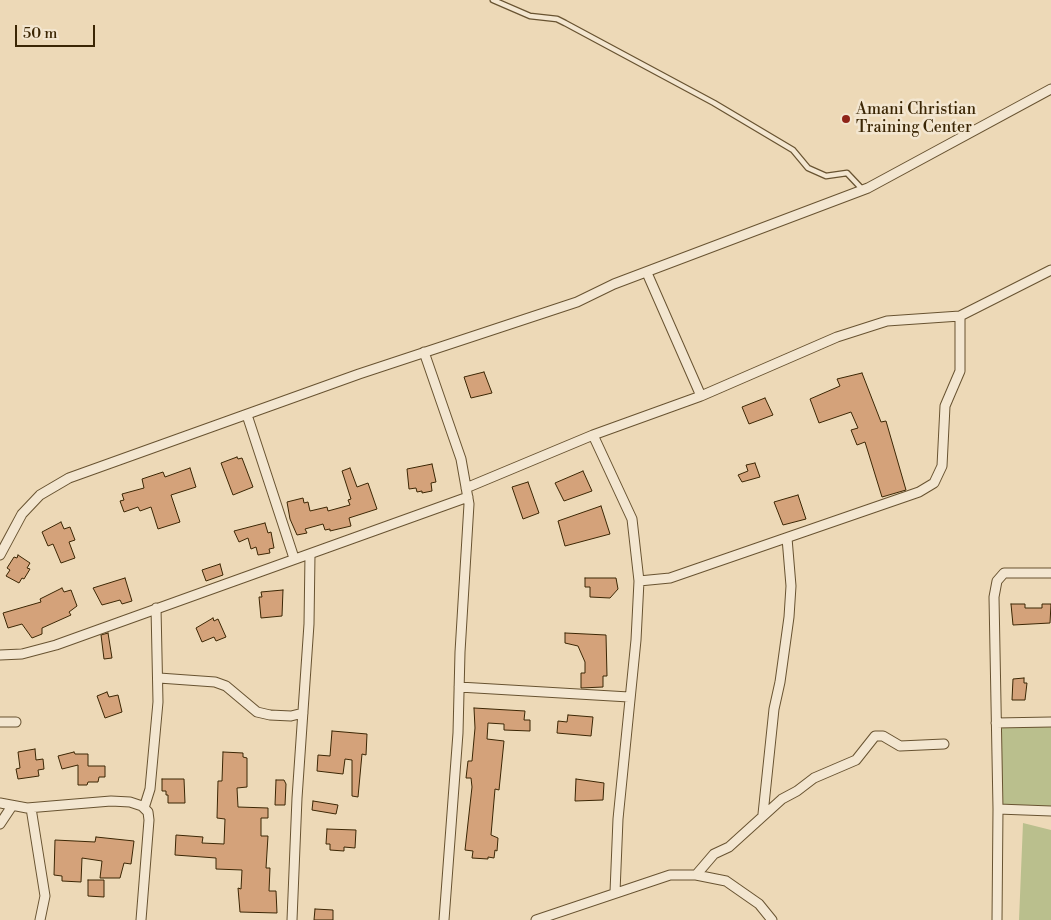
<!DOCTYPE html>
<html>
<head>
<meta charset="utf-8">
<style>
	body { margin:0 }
	#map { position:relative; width:1051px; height:920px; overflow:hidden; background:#edd9b7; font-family:"Libre Bodoni",serif }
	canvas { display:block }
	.scale { position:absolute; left:15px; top:25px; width:80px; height:22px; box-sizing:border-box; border:2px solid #3b2604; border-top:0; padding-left:6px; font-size:15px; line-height:18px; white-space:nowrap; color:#3b2604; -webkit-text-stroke:4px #f3e6d0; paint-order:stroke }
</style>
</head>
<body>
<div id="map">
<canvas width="1051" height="920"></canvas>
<div class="scale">50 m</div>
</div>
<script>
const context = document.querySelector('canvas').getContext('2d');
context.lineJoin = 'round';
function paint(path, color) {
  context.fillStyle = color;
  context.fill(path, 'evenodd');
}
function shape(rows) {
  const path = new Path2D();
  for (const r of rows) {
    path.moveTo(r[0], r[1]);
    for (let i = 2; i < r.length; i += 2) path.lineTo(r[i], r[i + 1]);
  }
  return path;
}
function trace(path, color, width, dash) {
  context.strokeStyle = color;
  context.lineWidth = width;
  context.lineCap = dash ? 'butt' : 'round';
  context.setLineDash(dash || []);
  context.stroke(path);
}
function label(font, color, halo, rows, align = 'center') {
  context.font = font + ' "Libre Bodoni",serif';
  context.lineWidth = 5;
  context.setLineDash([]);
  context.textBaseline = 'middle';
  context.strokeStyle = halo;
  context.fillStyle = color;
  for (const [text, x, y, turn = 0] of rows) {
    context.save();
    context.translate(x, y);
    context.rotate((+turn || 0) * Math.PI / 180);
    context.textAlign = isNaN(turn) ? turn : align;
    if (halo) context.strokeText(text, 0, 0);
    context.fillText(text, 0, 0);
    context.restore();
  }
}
paint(shape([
	[993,727,1051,727,1051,811,993,814],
	[1023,823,1051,830,1051,920,1019,920]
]), '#babf8d');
const building = shape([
	[484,372,492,393,471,398,464,377,484,372],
	[862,373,881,422,886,421,906,490,882,497,865,442,857,445,851,430,858,428,851,412,819,423,810,399,840,386,837,379,862,373],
	[765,398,773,415,749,424,742,407,765,398],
	[237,457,238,459,242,458,253,487,233,495,221,463,237,457],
	[755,463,760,477,742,482,738,475,748,471,746,465,755,463],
	[432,464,436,482,431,483,432,491,422,493,422,491,417,492,416,488,409,489,407,469,432,464],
	[190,468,196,487,171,495,180,522,158,529,151,507,140,511,138,507,124,512,120,501,124,500,122,494,144,488,142,479,163,472,165,477,190,468],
	[350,468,357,487,368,483,377,509,349,518,351,526,330,531,330,529,325,530,323,524,305,529,307,533,297,535,290,519,287,502,303,498,304,503,308,502,310,511,327,507,328,511,350,505,348,500,351,499,342,471,350,468],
	[583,471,592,491,564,501,555,483,583,471],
	[528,482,539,513,523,519,512,487,528,482],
	[798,495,806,519,783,525,774,502,798,495],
	[601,506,610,534,565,546,558,521,601,506],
	[61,522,64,529,70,527,75,540,69,542,75,558,61,563,53,544,48,546,42,532,61,522],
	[265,523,268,533,271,532,274,548,269,549,270,553,258,555,256,547,251,549,248,538,239,542,234,531,265,523],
	[18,555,30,563,27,568,30,569,24,579,22,578,19,583,6,576,10,570,7,568,14,557,17,558,18,555],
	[220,564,223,575,206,581,202,570,220,564],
	[125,578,132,601,122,604,120,600,102,605,93,588,125,578],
	[585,578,616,578,618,589,610,598,590,597,590,587,585,587,585,578],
	[62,588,64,592,71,590,77,606,69,612,71,615,42,628,42,634,32,638,22,624,8,628,3,613,41,602,40,599,62,588],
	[283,590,282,616,261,618,259,597,262,597,261,592,283,590],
	[1011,604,1025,604,1025,608,1042,608,1042,604,1051,604,1050,623,1013,625,1011,604],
	[213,618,214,621,218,619,226,637,216,641,214,637,202,642,196,628,213,618],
	[108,633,112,658,104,659,101,635,108,633],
	[565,633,606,635,607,676,603,676,603,687,581,688,581,673,585,673,585,662,578,646,565,643,565,633],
	[1024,678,1024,683,1027,683,1025,700,1012,700,1013,679,1024,678],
	[107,692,109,697,118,695,122,712,105,718,97,696,107,692],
	[474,708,525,711,524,720,530,720,530,731,504,730,504,724,488,723,487,739,504,741,499,790,495,789,491,835,498,838,497,851,495,850,494,858,488,857,488,859,472,858,473,851,465,850,472,787,471,778,466,778,468,761,472,761,475,728,474,708],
	[568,715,593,717,591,736,557,733,558,721,567,722,568,715],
	[332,731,367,734,366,755,362,754,358,797,352,796,352,760,345,759,343,774,317,771,318,755,330,756,332,731],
	[35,749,36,760,43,759,44,769,38,770,39,776,18,779,16,769,20,768,18,752,35,749],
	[74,752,75,754,88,754,88,766,105,766,105,777,99,777,98,782,88,782,87,785,78,785,78,765,62,769,58,756,74,752],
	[223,752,243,753,243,757,247,758,247,787,237,788,238,807,268,808,268,818,261,818,261,836,268,836,266,868,270,868,269,891,276,891,277,913,240,912,238,888,241,889,242,870,216,869,216,858,175,855,176,835,203,837,202,843,224,844,225,819,217,818,218,781,222,781,223,752],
	[162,779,184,779,185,803,168,803,168,795,166,795,166,791,162,791,162,779],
	[576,779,604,783,603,800,575,801,576,779],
	[276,780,284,780,286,784,285,805,275,805,276,780],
	[313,801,338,805,336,814,312,810,313,801],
	[327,829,356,830,355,848,344,847,344,851,330,850,330,844,326,844,327,829],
	[96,837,134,841,131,864,124,863,120,878,100,878,102,861,82,858,81,882,62,881,62,876,54,875,55,840,95,842,96,837],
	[88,880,104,880,104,897,88,896,88,880],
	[315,909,333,910,333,920,314,920,315,909]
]);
paint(building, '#d4a27a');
trace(building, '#3b2604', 1);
const service = shape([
	[493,0,530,16,557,19,565,23,714,103,793,150,808,168,826,176,847,173,863,190]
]);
const minor = shape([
	[647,273,701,396],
	[424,352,461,459,469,504,460,652,458,733,444,920],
	[247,415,294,558],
	[593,435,632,519,639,581,670,578,919,492,934,483,942,466,945,406,960,371,960,316],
	[466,488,593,435,701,396,837,337,887,321,960,316,1051,270],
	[0,555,22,514,40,495,69,478,359,374,577,302,614,284,868,188,1051,89],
	[0,655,22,654,56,645,468,497],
	[159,678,215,682,226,686,257,712,270,715,291,716,303,713],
	[459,687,629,697],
	[0,722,16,722],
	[996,723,1051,722],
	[0,803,27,808,111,801,130,802,142,806,148,812,149,820,141,920],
	[31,808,45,896,40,920],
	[144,808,150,789,158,702,156,608],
	[998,809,1051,811],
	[763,814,774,709,780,682,789,617,791,586,787,538],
	[0,824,12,806],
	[696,875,714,854,729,847,782,799,797,791,814,778,856,760,875,736,883,736,900,746,944,744],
	[615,892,618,819,636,640,639,581],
	[292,920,297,798,309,624,310,555],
	[536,920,670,875,696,875,726,881,759,904,772,920],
	[997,920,998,809,994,597,997,581,1004,573,1051,573]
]);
trace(service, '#685331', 7);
trace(minor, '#685331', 11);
trace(service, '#f3e6d0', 4.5);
trace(minor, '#f3e6d0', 9);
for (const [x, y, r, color] of [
	[846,119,5,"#8f2418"]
]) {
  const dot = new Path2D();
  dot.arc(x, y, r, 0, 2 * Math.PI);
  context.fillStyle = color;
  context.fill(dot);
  trace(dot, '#f3e6d0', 2);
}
label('16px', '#3b2604', '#f3e6d0', [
	["Amani Christian",856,110],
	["Training Center",856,128]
], 'left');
</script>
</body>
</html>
